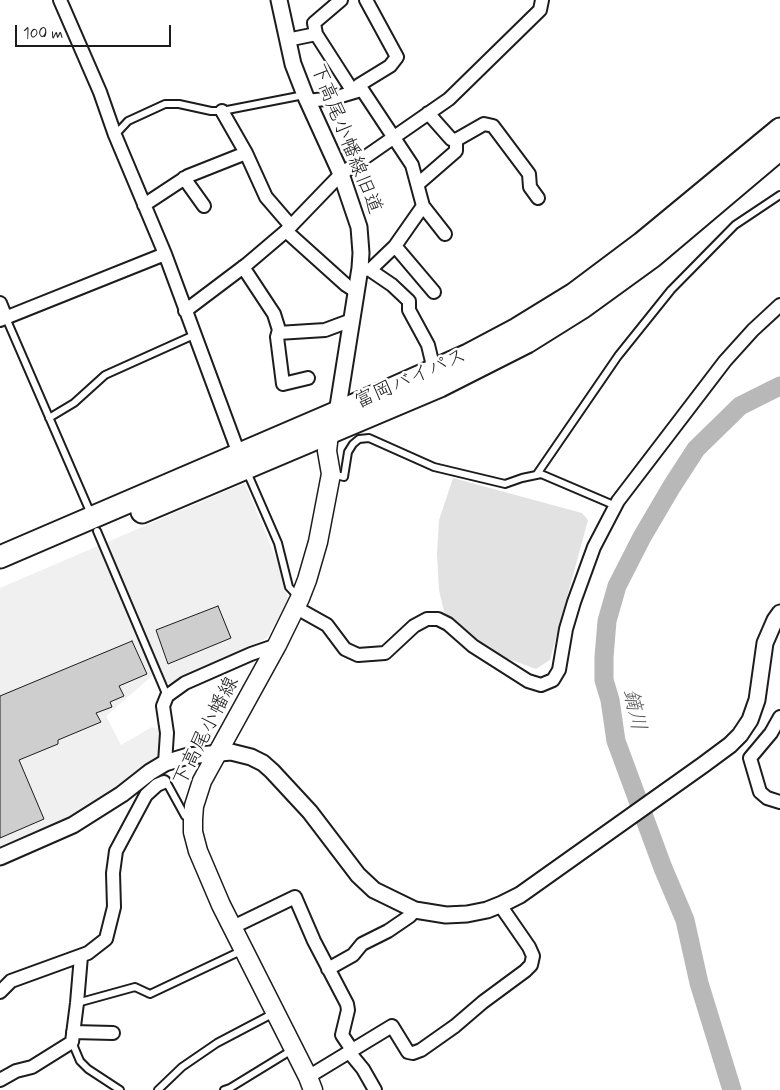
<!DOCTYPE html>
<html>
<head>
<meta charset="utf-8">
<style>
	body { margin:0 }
	#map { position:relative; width:780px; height:1090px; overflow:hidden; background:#fff; font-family:Mynerve,sans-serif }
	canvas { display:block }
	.scale { position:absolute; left:15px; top:25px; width:156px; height:22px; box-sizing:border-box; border:2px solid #1c1c1c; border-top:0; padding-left:6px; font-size:15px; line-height:18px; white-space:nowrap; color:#1c1c1c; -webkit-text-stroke:4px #fff; paint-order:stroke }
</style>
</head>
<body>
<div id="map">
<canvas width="780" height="1090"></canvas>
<div class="scale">100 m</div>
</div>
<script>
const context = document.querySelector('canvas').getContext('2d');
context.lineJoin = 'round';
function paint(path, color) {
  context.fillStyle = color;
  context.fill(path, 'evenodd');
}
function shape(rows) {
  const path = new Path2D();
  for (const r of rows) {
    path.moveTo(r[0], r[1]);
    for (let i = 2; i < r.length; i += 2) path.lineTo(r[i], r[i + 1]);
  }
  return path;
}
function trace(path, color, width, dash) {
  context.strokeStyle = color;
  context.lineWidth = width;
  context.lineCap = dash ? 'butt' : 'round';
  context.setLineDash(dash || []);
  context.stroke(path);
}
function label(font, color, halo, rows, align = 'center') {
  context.font = font + ' Mynerve,"Klee One",sans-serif';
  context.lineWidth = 5;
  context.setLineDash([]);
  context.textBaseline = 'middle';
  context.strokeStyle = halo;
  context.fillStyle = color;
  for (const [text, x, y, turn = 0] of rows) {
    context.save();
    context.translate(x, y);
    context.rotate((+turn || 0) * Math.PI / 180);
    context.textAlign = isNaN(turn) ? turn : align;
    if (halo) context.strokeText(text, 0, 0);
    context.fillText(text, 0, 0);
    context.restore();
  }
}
paint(shape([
	[245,483,281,571,288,599,267,638,170,684,152,676,106,716,121,745,152,727,160,729,162,759,89,809,57,825,0,848,0,588]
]), '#f0f0f0');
paint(shape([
	[453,478,582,513,588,520,550,660,536,669,506,658,475,641,444,612,439,590,437,554,439,520]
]), '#e2e2e2');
trace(shape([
	[732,1090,699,983,685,920,663,868,616,741,610,700,604,680,604,657,607,621,617,586,642,537,672,486,696,449,740,406,780,386]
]), '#b8b8b8', 19);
const building = shape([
	[218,606,231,638,168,664,156,630,218,606],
	[132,641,147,674,119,686,124,696,110,702,112,707,96,713,101,722,58,740,58,744,19,760,44,819,0,838,0,696,132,641]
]);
paint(building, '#cecece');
trace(building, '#1c1c1c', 1);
const service = shape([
	[115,135,128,121,165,104,179,104,211,111,222,111,304,95],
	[6,318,91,514],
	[49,418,74,403,105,375,194,335],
	[247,472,278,543,289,587,299,598],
	[331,474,344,477,348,452,353,444,359,439,369,438,434,467,505,484,522,478,541,474,616,506],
	[537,474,618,356,671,290,735,225,780,195],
	[97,531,167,696],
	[164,782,168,785,185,816,190,819],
	[77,1003,135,987,150,994,243,950],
	[72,1042,80,1061,88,1069,120,1090],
	[158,1090,182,1067,217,1043,274,1013],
	[224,1090,230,1088,292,1050]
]);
const minor = shape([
	[60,0,100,92,115,135,165,254,239,454],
	[341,0,314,23,316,34,350,87,362,90],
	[366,0,397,57,390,66,359,85,412,165,423,206,445,234],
	[287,40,316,34],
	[307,101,334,98,361,90],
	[222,111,246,153,266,197,291,226],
	[428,113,451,139,456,140,484,124,493,126,529,174,530,187,538,198],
	[184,178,204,206],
	[418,184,456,151,456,140],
	[144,205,188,176,246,153],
	[286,231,346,285,357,292],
	[395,246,434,292],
	[243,267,274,314,279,330,277,337,283,384,308,378],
	[360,268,370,270,392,285,409,301,409,310,428,345,434,370],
	[370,270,395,246,423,206],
	[0,303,6,318],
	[185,311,246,265,286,231,341,174,449,99,540,10,542,0],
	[0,320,165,254],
	[278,333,325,330,352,320],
	[295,610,302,611,327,625,345,649,358,655,385,653,414,626,427,619,438,619,448,624,473,646,528,681,541,685,553,680,559,670,566,629,574,602,594,547,618,501,725,361,753,330,780,305],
	[780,717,771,733,750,758,760,792,767,798,780,802],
	[165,763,167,733,163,706,167,696,185,683,251,654,277,645],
	[233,927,295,897,314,941,347,1004,348,1010,342,1035,352,1050],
	[328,969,353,955,362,944,388,931,410,916,415,910],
	[0,992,11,981,88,953,106,939,114,907,113,873,116,851,146,795,157,785,164,782],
	[73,1032,113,1033],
	[349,1052,363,1069,375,1090],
	[308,1077,392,1026,408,1052,413,1053,421,1050,455,1026,483,1002,525,971,531,965,533,956,529,947,500,905],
	[0,1080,16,1071,32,1067,72,1042,77,1003,81,956]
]);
const tertiary = shape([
	[279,0,293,64,305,95,341,174,359,227,361,253,360,268,337,413],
	[0,857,73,825,122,794,150,772,165,763,188,756,231,752,251,757,263,763,272,771,310,812,358,875,374,890,415,910,446,915,467,914,487,910,502,904,520,895,703,765,730,745,740,735,750,720,757,700,765,643,775,620,780,613]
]);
const secondary = shape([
	[313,1090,308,1077,221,905,198,851,193,832,193,819,194,806,202,781,277,645,300,598,307,580,318,542,331,474,327,451,329,434,334,422]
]);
const trunk = shape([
	[142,512,440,386,527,342,583,307,652,257,780,149],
	[0,557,396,387,468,355,517,329,574,294,642,243,780,129]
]);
trace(service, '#1c1c1c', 10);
trace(minor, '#1c1c1c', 16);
trace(tertiary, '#1c1c1c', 19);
trace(secondary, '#1c1c1c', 21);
trace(trunk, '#1c1c1c', 25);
trace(service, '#fff', 6);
trace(minor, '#fff', 12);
trace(tertiary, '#fff', 15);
trace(secondary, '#fff', 18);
trace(trunk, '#fff', 21);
label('20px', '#1c1c1c', '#fff', [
	["下高尾小幡線旧道",345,139,68],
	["富岡バイパス",411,380,-24],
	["下高尾小幡線",207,732,-63]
]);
label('italic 21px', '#5a5a5a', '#fff', [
	["鏑川",633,710,78]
]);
</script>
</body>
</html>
